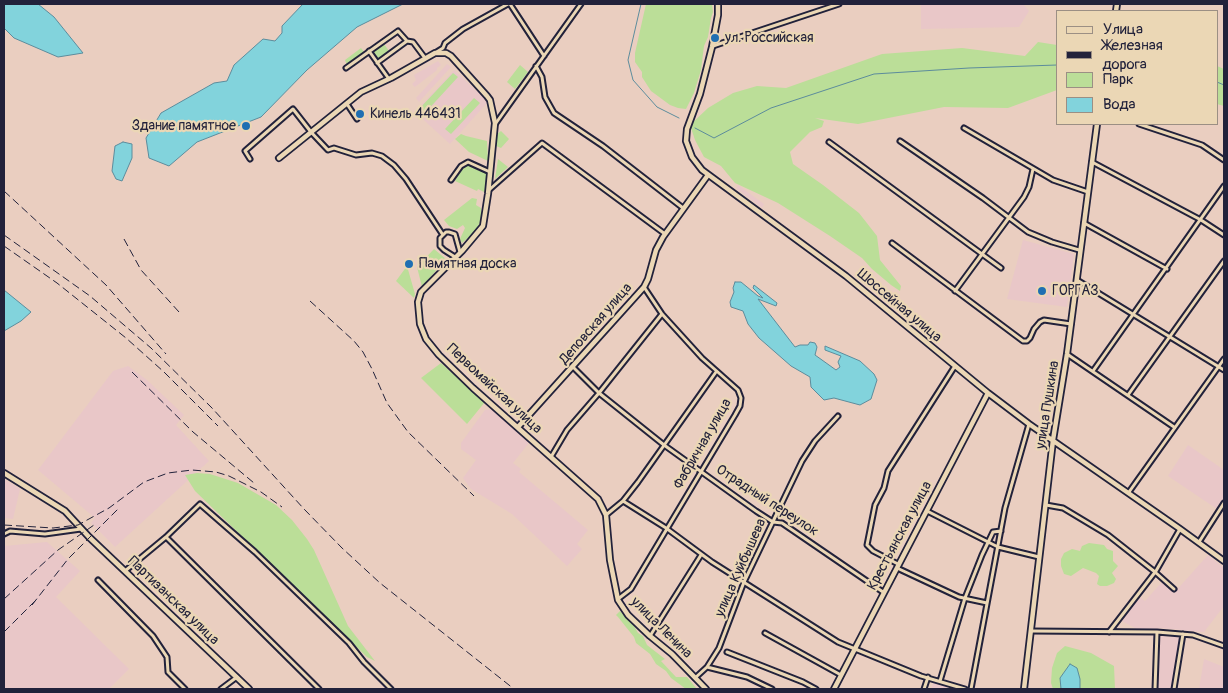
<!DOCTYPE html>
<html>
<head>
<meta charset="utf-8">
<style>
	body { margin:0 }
	#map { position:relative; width:1228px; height:693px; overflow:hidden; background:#eacec0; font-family:Pangolin,sans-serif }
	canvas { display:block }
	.frame { position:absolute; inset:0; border:5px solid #22223b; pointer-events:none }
	.legend { position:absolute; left:1056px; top:10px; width:162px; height:115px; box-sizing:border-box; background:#ebd7b5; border:1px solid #9b8f84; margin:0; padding:6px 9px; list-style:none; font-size:15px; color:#22223b }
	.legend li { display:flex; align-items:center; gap:10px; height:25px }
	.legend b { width:25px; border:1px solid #9b8f84 }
</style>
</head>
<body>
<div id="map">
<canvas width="1228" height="693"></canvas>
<div class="frame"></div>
<ul class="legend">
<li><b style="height:6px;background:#ebd7b5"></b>Улица</li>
<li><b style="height:6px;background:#22223b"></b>Железная дорога</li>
<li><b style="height:14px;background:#bbde98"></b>Парк</li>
<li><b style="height:14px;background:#82d3dc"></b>Вода</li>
</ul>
</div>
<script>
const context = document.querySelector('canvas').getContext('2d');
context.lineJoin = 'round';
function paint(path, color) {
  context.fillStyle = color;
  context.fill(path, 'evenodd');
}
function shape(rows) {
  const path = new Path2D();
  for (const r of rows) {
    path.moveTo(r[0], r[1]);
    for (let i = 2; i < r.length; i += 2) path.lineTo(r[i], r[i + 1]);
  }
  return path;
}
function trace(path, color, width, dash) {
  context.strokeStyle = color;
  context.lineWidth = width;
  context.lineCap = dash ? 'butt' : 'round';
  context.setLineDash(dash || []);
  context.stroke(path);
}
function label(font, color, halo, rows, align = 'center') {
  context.font = font + ' Pangolin,sans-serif';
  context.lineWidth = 4.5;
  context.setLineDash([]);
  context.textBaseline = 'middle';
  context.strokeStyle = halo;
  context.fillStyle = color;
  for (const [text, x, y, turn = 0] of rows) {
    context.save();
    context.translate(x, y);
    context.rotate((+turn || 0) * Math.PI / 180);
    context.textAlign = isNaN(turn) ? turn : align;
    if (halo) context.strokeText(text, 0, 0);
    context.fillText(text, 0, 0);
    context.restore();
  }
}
paint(shape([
	[921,4,1023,4,1029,11,1019,27,921,29],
	[438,61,441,65,437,68,437,70,415,87,412,84,416,80,414,75],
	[447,64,451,67,419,102,416,98],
	[454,70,488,102,450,144,415,112],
	[738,185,764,204,762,208,736,188],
	[1023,240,1074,254,1067,307,1007,299],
	[128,366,147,380,184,415,176,425,209,461,115,547,91,523,95,518,38,470,113,371],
	[493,409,528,440,528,444,513,463,521,469,519,472,588,530,577,544,582,549,567,566,512,514,471,489,463,478,476,460,461,449,461,443,485,410],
	[1188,445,1224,470,1224,498,1217,509,1168,476],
	[4,479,20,489,13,519,5,518,4,522],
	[47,542,80,571,56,597,129,669,109,689,4,689,4,546],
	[1208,555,1224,568,1224,606,1204,632,1159,628,1158,631,1137,629,1122,621,1138,596,1145,601,1162,582,1174,593],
	[1159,636,1180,637,1171,689,1157,689],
	[1204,659,1224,667,1224,689,1199,689],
	[934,681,958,689,931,689]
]), '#e9c7c8');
paint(shape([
	[646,4,712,4,713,12,711,18,708,37,704,46,701,70,694,93,686,109,678,108,670,105,651,91,642,77,642,72,635,62,635,53],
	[1038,42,1057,45,1057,90,1008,108,944,107,858,124,815,118,824,121,822,127,810,132,790,152,793,164,823,185,859,213,877,236,880,260,901,286,900,291,891,285,872,269,862,258,830,236,778,203,735,183,721,166,704,157,695,140,690,125,708,108,733,93,757,86,786,88,882,54,962,48,1025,56],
	[384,44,389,51,378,59,373,51],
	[361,48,364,52,347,65,345,60],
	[520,65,528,72,515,89,507,82],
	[1217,66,1224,69,1224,106,1217,104],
	[453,73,458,77,424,114,418,110],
	[474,98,480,103,451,134,445,129],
	[501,131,509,139,501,148,496,146,497,134],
	[461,134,466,136,487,141,488,161,469,152,455,139],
	[498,159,508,167,495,179],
	[470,163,489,171,486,193,478,189,477,191,455,181,464,164],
	[472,198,477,199,476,205,481,208,481,220,476,231,462,243,460,239,465,228,463,225,457,229,449,226,444,220],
	[434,249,446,259,422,287,417,267],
	[407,266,415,294,414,298,396,281],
	[441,363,485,402,467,424,421,378],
	[197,473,210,474,238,483,276,505,292,520,307,539,314,550,348,626,375,661,367,657,195,491,185,475],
	[1089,543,1104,545,1107,549,1113,551,1113,561,1118,566,1112,573,1116,579,1114,583,1107,586,1100,586,1097,584,1099,576,1096,573,1083,568,1071,576,1064,574,1061,566,1061,559,1064,553,1072,549,1080,551,1082,546],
	[620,611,634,626,638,633,643,636,647,645,665,659,661,661,676,677,687,677,697,689,686,689,671,678,666,671,656,664,650,654,636,643,634,637,618,617,616,615],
	[1065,646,1091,653,1114,666,1115,689,1053,689,1051,683,1052,668,1057,653]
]), '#bbde98');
const water = shape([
	[4,4,38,4,54,17,83,53,58,57,14,38,4,28,4,4],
	[303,4,403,4,357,27,307,70,261,117,197,142,169,166,149,158,146,138,161,113,214,83,227,81,234,65,263,39,275,41,282,33,282,26,303,4],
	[123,142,132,144,132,158,122,181,116,179,112,171,115,146,123,142],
	[735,282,741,282,758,296,763,298,753,288,754,285,777,303,776,306,758,299,795,347,800,345,808,345,810,342,815,343,817,347,815,355,836,370,840,367,838,362,841,356,825,350,825,346,860,361,874,374,877,380,871,399,860,405,834,398,824,400,811,387,810,377,791,366,759,338,748,324,743,311,731,307,730,302,734,292,733,288,735,282],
	[4,290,31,312,21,321,4,331,4,290],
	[1070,664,1077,668,1080,679,1080,689,1061,689,1060,678,1070,664]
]);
paint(water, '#82d3dc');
trace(water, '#5c8c9c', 1);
trace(shape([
	[641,4,628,60,633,80,657,107,679,118],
	[1217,82,1224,85],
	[695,128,714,138,771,108,874,74,969,68,1057,65]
]), '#5c8c9c', 1);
const street = shape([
	[510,4,544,56],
	[713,46,839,4],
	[369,51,389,79],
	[435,53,443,48,445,43,463,29,508,4],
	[377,63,407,41],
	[536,66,542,77,545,97,554,113,603,146,683,208],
	[346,68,398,31,407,41,413,42,425,58],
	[347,104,357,119],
	[496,123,581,4],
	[1139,124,1202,145,1224,160],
	[964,128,1053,180,1088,192],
	[900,141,983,198,1028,232,1052,242,1079,250],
	[829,142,1001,268],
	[250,159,245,151,293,109,311,132,328,150,334,148,356,155,372,153,382,156,394,165,406,179,443,235],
	[1092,162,1201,220,1224,235],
	[451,180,461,166,468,162,490,172],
	[489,190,542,143,665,234],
	[1084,223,1167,269],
	[892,243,1023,341,1027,341,1030,338,1034,329,1040,322,1044,320,1071,324],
	[455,257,444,250,440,246,440,238,446,232,449,232,455,234,460,252],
	[1077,280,1224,370],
	[955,291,1024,197,1029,187,1033,169],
	[1067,354,1174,427],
	[573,367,599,393,664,445,756,511,773,522,782,523,883,592],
	[1093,371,1224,186],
	[1128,395,1224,261],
	[551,457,567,430,599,393,662,314],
	[1129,492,1224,359],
	[623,501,666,528,712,562,838,642,921,676,965,689],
	[1046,505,1063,508,1108,535,1155,572,1174,589],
	[927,511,998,547,1039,557],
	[606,515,623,501,638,482,716,372],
	[4,534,10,531,45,534,81,529],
	[166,537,319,689],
	[1199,542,1224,503],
	[898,564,873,551,867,545,875,505,884,488,888,471,955,366],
	[897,568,959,597,987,603],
	[125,571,166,537,200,504,255,552,349,643,364,662,391,689],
	[98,580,153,636,167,657,168,672,185,689],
	[618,599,631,589,735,415,740,406,741,398,738,390,702,358,662,314,644,287],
	[1031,631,1157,632,1193,635,1224,646],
	[1109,632,1156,571,1180,529],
	[765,633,841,675],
	[650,636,701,555],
	[727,652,803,682,816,689],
	[707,667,747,677,772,689],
	[695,678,707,667,719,648,744,582,802,461,815,441,838,416],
	[940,681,965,598,982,555,993,532,1001,531],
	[221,689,237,677],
	[924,689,928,677],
	[971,689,1005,508,1029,424],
	[1155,689,1157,632],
	[1174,689,1183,634]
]);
const secondary = shape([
	[718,4,718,15,712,47,700,94,687,129,686,141,692,157,702,170,846,276,988,393,1029,424,1180,529,1224,561],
	[1116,11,1117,4],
	[279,158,361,92,391,78,435,53,446,53,451,56,487,96,490,100,495,123,488,194,483,226,462,251,421,292,418,302,420,324,426,339,439,355,473,388,598,499,606,515,610,560,618,600,628,615,650,636,672,654,706,689],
	[518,427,644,287,648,279,656,250,663,237,708,175],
	[4,473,65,511,89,537,249,689],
	[834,689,988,393],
	[1024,689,1053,440,1067,354,1097,124]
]);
trace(street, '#22223b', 7);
trace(secondary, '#22223b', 8);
trace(street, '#ebd7b5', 3);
trace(secondary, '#ebd7b5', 4.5);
trace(shape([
	[4,191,106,285,166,354],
	[4,235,90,296,151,348,212,408,304,509,342,548,380,583,514,689],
	[124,239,141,270,179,312],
	[4,246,57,283,126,338,164,372,218,426],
	[310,301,354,341,363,352,372,369,387,403,408,432,474,496],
	[132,372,193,432,254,483],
	[4,525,53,528,78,525,109,508,144,482,168,473,192,470,216,472,229,476,261,492,282,507],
	[4,599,58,550,94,525],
	[32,605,68,559,119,508],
	[4,632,36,600]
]), '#22223b', 1, [8, 4]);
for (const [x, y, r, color] of [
	[715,38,5,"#1f6fb2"],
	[360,114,5,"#1f6fb2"],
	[246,126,5,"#1f6fb2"],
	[409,264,5,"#1f6fb2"],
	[1042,291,5,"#1f6fb2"]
]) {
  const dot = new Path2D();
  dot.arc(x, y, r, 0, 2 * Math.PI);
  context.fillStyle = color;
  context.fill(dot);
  trace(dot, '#ebd7b5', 2);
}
label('14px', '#22223b', '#ebd7b5', [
	["ул. Российская",725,38],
	["Кинель 446431",370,114],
	["Здание памятное",236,126,"right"],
	["Памятная доска",419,264],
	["ГОРГАЗ",1052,291]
], 'left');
label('14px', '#22223b', '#ebd7b5', [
	["Шоссейная улица",899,306,40],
	["Деповская улица",596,324,-49],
	["Первомайская улица",494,389,43],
	["улица Пушкина",1048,405,-81],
	["Фабричная улица",703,444,-60],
	["Отрадный переулок",767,501,33],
	["Крестьянская улица",900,536,-62],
	["улица Куйбышева",741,568,-66],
	["Партизанская улица",173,601,44],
	["улица Ленина",661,628,45]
]);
</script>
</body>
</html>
